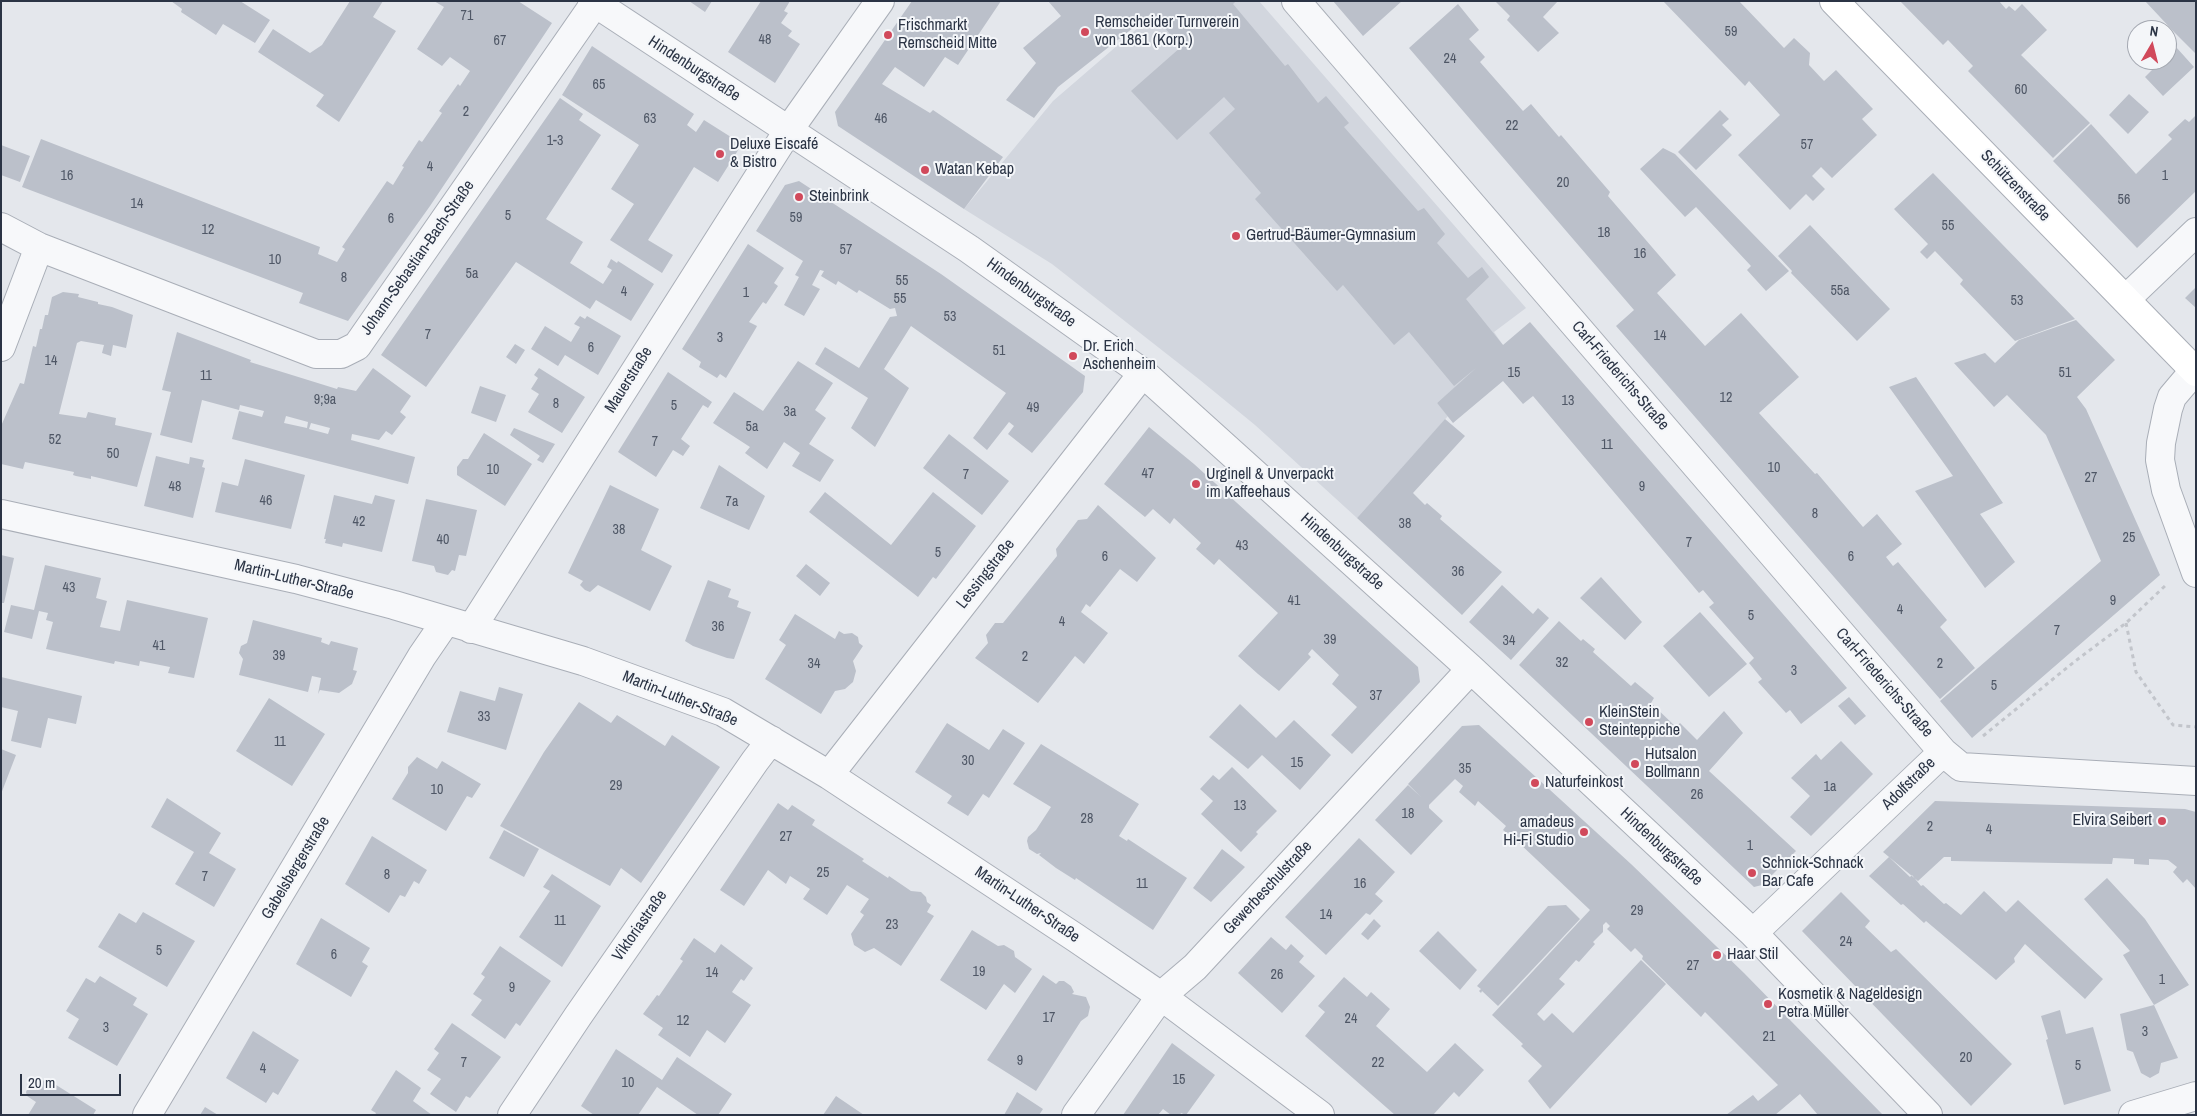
<!DOCTYPE html>
<html>
<head>
<meta charset="utf-8">
<style>
	body { margin:0 }
	#map { position:relative; width:2197px; height:1116px; overflow:hidden; background:#e4e7ec; font-family:"Archivo Narrow",sans-serif }
	canvas { display:block }
	.frame { position:absolute; inset:0; border:2px solid #2b3445; pointer-events:none }
	.north { position:absolute; left:2127px; top:20px; width:50px; height:50px; box-sizing:border-box; background:#f4f6f9; border:1px solid #a4a8b1; border-radius:50%; rotate:8deg; font-size:14px; font-weight:700; line-height:20px; text-align:center; color:#2b3445 }
	.north::after { content:''; display:block; margin:auto; width:18px; height:22px; background:#d1495b; clip-path:polygon(50% 0,100% 100%,50% 72%,0 100%) }
	.scale { position:absolute; left:20px; top:1074px; width:101px; height:22px; box-sizing:border-box; border:2px solid #2b3445; border-top:0; padding-left:6px; font-size:15px; line-height:18px; white-space:nowrap; color:#2b3445; -webkit-text-stroke:4px #f4f6f9; paint-order:stroke }
</style>
</head>
<body>
<div id="map">
<canvas width="2197" height="1116"></canvas>
<div class="frame"></div>
<div class="north">N</div>
<div class="scale">20 m</div>
</div>
<script>
const context = document.querySelector('canvas').getContext('2d');
context.lineJoin = 'round';
function paint(path, color) {
  context.fillStyle = color;
  context.fill(path, 'evenodd');
}
function shape(rows) {
  const path = new Path2D();
  for (const r of rows) {
    path.moveTo(r[0], r[1]);
    for (let i = 2; i < r.length; i += 2) path.lineTo(r[i], r[i + 1]);
  }
  return path;
}
function trace(path, color, width, dash) {
  context.strokeStyle = color;
  context.lineWidth = width;
  context.lineCap = dash ? 'butt' : 'round';
  context.setLineDash(dash || []);
  context.stroke(path);
}
function label(font, color, halo, rows, align = 'center') {
  context.font = font + ' "Archivo Narrow",sans-serif';
  context.lineWidth = 4;
  context.setLineDash([]);
  context.textBaseline = 'middle';
  context.strokeStyle = halo;
  context.fillStyle = color;
  for (const [text, x, y, turn = 0] of rows) {
    context.save();
    context.translate(x, y);
    context.rotate((+turn || 0) * Math.PI / 180);
    context.textAlign = isNaN(turn) ? turn : align;
    if (halo) context.strokeText(text, 0, 0);
    context.fillText(text, 0, 0);
    context.restore();
  }
}
paint(shape([
	[1169,1,1259,1,1526,308,1494,332,1503,345,1437,403,1448,416,1357,518,1255,425,1200,380,1052,264,964,209,1053,101]
]), '#d2d6de');
paint(shape([
	[171,1,240,1,270,20,255,43,223,24,216,35,181,12,182,9],
	[350,1,383,1,373,17,396,31,339,122,316,106,324,95,258,52,273,29,310,53,322,45],
	[434,1,518,1,552,23,430,206,348,321,299,303,303,293,22,187,41,139,320,247,318,254,337,262,345,249,342,247,387,181,393,185,404,167,402,166,419,140,422,142,442,113,439,111,458,84,460,86,470,71,450,57,442,66,417,49,444,7],
	[689,1,712,1,705,12],
	[761,1,790,1,784,11,788,13,781,23,792,31,788,36,800,44,775,83,728,52],
	[912,1,1001,1,958,65,945,57,924,87,895,67,882,84,930,113,933,110,1003,157,964,209,838,126,835,112],
	[1048,1,1236,1,1233,4,1285,66,1288,64,1318,103,1326,96,1349,123,1344,127,1418,211,1424,208,1445,234,1437,243,1468,278,1482,267,1489,277,1466,299,1503,345,1530,322,1847,688,1801,724,1790,710,1786,713,1758,682,1762,679,1749,663,1754,658,1709,607,1714,603,1703,590,1699,593,1533,396,1523,404,1503,381,1453,423,1437,403,1476,368,1454,386,1409,332,1394,345,1343,285,1337,291,1255,199,1261,193,1209,133,1235,109,1224,97,1177,140,1131,91,1181,47,1152,13,1058,87,1034,118,1006,100,1036,63,1023,48,1061,16],
	[1333,1,1402,1,1363,36],
	[1495,1,1558,1,1543,17,1559,33,1538,52,1507,20,1510,16],
	[1663,1,1739,1,1784,48,1794,38,1810,53,1809,65,1824,81,1836,70,1873,109,1862,119,1877,135,1832,178,1821,167,1812,176,1825,189,1813,201,1806,194,1790,210,1738,155,1780,115,1749,81,1745,86],
	[1900,1,1999,1,2006,9,2009,6,2015,11,2022,4,2047,30,2021,55,2090,123,2053,158,1968,71,1973,66,1948,40,1943,45],
	[2145,1,2196,1,2196,54,2174,32],
	[1458,4,1479,30,1469,39,1485,57,1480,62,1523,111,1531,104,1559,137,1561,135,1610,192,1608,196,1676,275,1657,293,1705,346,1741,313,1799,377,1759,413,1815,474,1817,473,1863,527,1877,514,1902,544,1886,557,1893,566,1898,562,1947,620,1940,627,1975,668,1940,699,1616,326,1634,310,1409,48],
	[592,46,694,114,687,125,696,132,704,120,742,144,718,182,694,167,648,240,673,255,662,273,610,240,634,204,611,189,639,145,562,95],
	[2176,47,2194,67,2163,96,2145,77,2162,60,2167,60,2167,56],
	[2129,94,2149,112,2128,134,2109,115],
	[560,98,583,114,579,120,601,135,546,219,583,242,570,263,603,284,612,270,607,267,611,259,617,263,618,261,654,284,631,321,596,300,590,309,516,262,426,387,381,355],
	[1720,110,1729,119,1722,125,1732,135,1696,170,1678,152],
	[2196,115,2196,191,2137,248,2053,161,2091,124,2136,174,2172,139,2168,135,2185,119,2189,122],
	[1,145,30,156,20,182,1,175],
	[1663,148,1675,154,1789,271,1766,291,1747,270,1751,266,1696,207,1685,217,1640,169],
	[1933,173,2001,243,2075,319,2015,341,1960,284,1963,280,1935,251,1927,259,1920,252,1928,244,1894,209],
	[799,181,941,274,1085,376,1083,392,1032,453,1008,434,1014,426,1009,422,987,450,973,438,1006,393,911,326,884,369,909,388,875,447,851,428,868,398,815,364,825,347,859,368,890,317,897,316,895,308,890,309,859,290,857,293,838,281,836,285,821,276,824,271,820,270,812,285,820,289,804,316,784,305,799,277,795,275,803,261,756,231,785,185],
	[1810,225,1890,309,1857,341,1791,273,1792,271,1778,256],
	[748,244,784,268,774,283,778,286,766,304,763,302,749,322,757,326,756,328,726,378,720,374,717,378,699,367,701,362,682,349],
	[2196,287,2196,308,2185,298],
	[63,292,79,294,78,297,98,302,98,304,112,307,133,315,126,348,113,345,111,356,102,353,104,345,81,341,77,343,59,414,86,418,88,412,116,418,115,425,152,433,137,487,91,476,91,479,76,476,73,475,74,472,25,462,23,469,1,464,1,426,20,383,24,384,33,346,36,347,40,329,42,329,45,315,48,315,52,297],
	[580,316,585,319,587,316,621,336,598,375,565,355,558,366,531,349,545,326,571,342,580,327,574,324],
	[2076,320,2115,360,2077,397,2086,409,2160,575,1972,738,1940,701,2101,561,2046,435,2007,395,1994,407,1954,363,1985,353,1995,363,2019,340],
	[177,332,251,360,250,362,337,389,338,387,356,391,373,368,411,396,400,412,406,417,392,435,386,431,379,440,352,434,351,440,415,457,408,484,232,439,239,411,262,417,264,411,240,405,239,410,202,400,192,443,160,435,171,392,162,390],
	[286,416,308,422,307,428,284,423],
	[311,423,330,428,328,434,309,429],
	[515,344,525,350,516,364,506,357],
	[798,361,833,383,815,410,826,418,809,444,834,460,820,482,792,466,800,453,784,442,767,469,745,453,750,447,713,423,734,392,763,411],
	[539,368,585,397,562,433,528,412,539,394,531,389,538,378,534,375],
	[668,372,712,402,708,408,703,405,681,439,690,446,683,456,673,450,656,477,618,452],
	[1916,377,2003,503,1980,514,2015,562,1985,588,1915,491,1953,476,1889,387],
	[480,386,506,395,496,422,471,413],
	[1445,419,1465,436,1413,493,1425,505,1427,503,1442,516,1440,519,1502,572,1462,615,1357,518],
	[1149,427,1194,464,1418,667,1420,682,1352,754,1331,735,1357,707,1332,684,1339,675,1312,649,1308,654,1311,657,1279,691,1258,674,1238,656,1278,613,1219,559,1214,565,1196,549,1201,543,1174,518,1170,524,1153,509,1145,517,1104,484],
	[514,428,555,444,543,463,537,460,540,456,510,435],
	[484,433,532,464,505,506,457,475,457,467,463,459,468,459],
	[949,434,1009,481,982,515,923,468],
	[156,456,189,464,190,457,204,460,202,467,205,468,193,518,144,506],
	[245,459,305,475,291,529,215,512,222,482,238,486],
	[719,465,765,496,749,530,700,508],
	[610,485,659,509,641,550,672,566,650,611,598,585,590,592,585,590,580,585,583,581,568,573],
	[825,492,891,545,933,492,976,526,936,579,933,577,918,597,809,512],
	[334,495,372,504,375,495,395,500,382,552,343,543,342,547,325,543,326,539,324,539],
	[426,499,477,510,466,556,459,555,455,571,452,570,448,575,436,572,434,566,412,561],
	[1098,505,1156,558,1137,582,1120,569,1090,607,1086,604,1081,612,1108,633,1084,664,1075,656,1038,703,975,658,988,643,986,635,995,623,1003,623,1057,556,1056,549,1078,520,1087,519],
	[1,555,14,558,4,603,1,603],
	[806,564,830,583,820,596,796,576],
	[45,565,101,578,96,598,107,601,100,627,120,631,127,600,208,618,194,678,168,673,170,667,140,661,139,666,115,661,114,664,46,649,53,622,46,620,48,613,39,611,32,639,4,632,11,605,34,610],
	[1601,577,1642,622,1625,640,1580,598],
	[708,580,731,589,728,597,739,601,737,607,751,612,734,659,727,658,693,646,685,641],
	[1502,585,1533,614,1538,608,1549,618,1511,660,1469,622],
	[1700,612,1747,664,1709,697,1663,646],
	[795,614,835,639,839,631,844,634,852,633,858,637,859,643,863,646,853,661,856,671,853,682,845,689,835,691,821,714,765,679,786,645,779,640],
	[253,620,322,638,321,642,329,645,331,641,358,648,353,670,357,671,352,684,339,693,320,690,318,694,321,678,312,676,308,692,239,675,243,659,239,653,241,646,247,643],
	[1559,621,1581,641,1583,639,1595,649,1593,652,1631,686,1635,682,1654,698,1651,703,1676,727,1680,723,1697,740,1724,711,1743,733,1709,771,1796,851,1762,885,1754,887,1519,665],
	[1,677,82,696,76,724,48,718,41,748,11,741,18,711,1,707],
	[499,687,523,694,506,750,447,732,460,691,495,701],
	[1849,697,1866,716,1855,725,1838,706],
	[269,698,325,734,292,786,236,751],
	[579,702,611,723,617,715,665,746,672,735,720,767,641,883,621,868,610,886,500,826,544,752],
	[1240,704,1276,738,1294,720,1331,755,1300,790,1262,755,1248,769,1209,737],
	[947,723,989,750,1003,729,1025,743,989,798,983,794,968,816,947,803,952,796,915,772],
	[1479,725,1631,864,1744,973,1883,1115,1818,1115,1800,1094,1775,1115,1726,1115,1753,1095,1758,1101,1778,1085,1705,1012,1701,1017,1642,959,1643,956,1635,948,1631,952,1607,929,1610,926,1606,922,1603,925,1603,932,1593,942,1595,944,1579,962,1576,960,1559,979,1565,984,1537,1014,1544,1021,1552,1013,1573,1033,1641,960,1666,984,1550,1109,1528,1081,1542,1066,1521,1046,1523,1044,1492,1015,1590,910,1518,842,1503,830,1506,826,1478,801,1475,806,1459,792,1463,786,1455,779,1429,805,1429,808,1443,821,1411,855,1375,820,1408,785,1421,797,1408,784,1462,726],
	[1841,741,1873,774,1811,836,1790,817,1810,796,1791,778,1816,754,1821,760],
	[1041,744,1139,804,1119,836,1127,841,1128,839,1187,878,1153,930,1076,878,1075,880,1056,868,1039,855,1041,853,1037,854,1029,849,1027,841,1028,837,1036,830,1051,807,1013,784],
	[1,749,16,755,1,794],
	[417,757,437,769,442,761,481,784,472,798,467,796,446,831,392,799,408,773,408,767],
	[1232,767,1277,811,1256,832,1258,834,1241,852,1201,814,1213,801,1200,789,1213,775,1219,780],
	[167,798,221,833,209,853,236,869,214,907,175,884,194,852,151,827],
	[1935,801,2185,809,2196,812,2196,889,2187,879,2183,883,2173,872,2177,867,2168,860,2149,859,2149,865,2134,864,2134,859,2113,858,2112,864,1951,861,1951,857,1944,857,1918,881,1883,852],
	[778,803,788,810,792,805,815,820,812,825,864,859,862,861,888,878,889,876,911,891,921,892,926,897,927,902,931,905,927,912,934,916,901,966,874,948,865,952,854,945,851,934,864,915,860,912,869,899,847,885,827,915,803,899,810,889,790,876,786,884,768,870,744,906,720,890],
	[504,830,539,849,524,877,489,858],
	[372,836,427,870,419,884,414,881,405,897,400,895,389,913,345,884],
	[1359,838,1395,872,1375,894,1383,901,1370,915,1366,913,1326,955,1285,917],
	[1222,849,1245,867,1211,902,1193,888],
	[1889,857,1910,877,1912,875,1921,886,1923,885,1944,904,1946,903,1961,915,1984,891,2006,912,2018,900,2103,979,2085,999,2025,944,2014,958,2015,962,1996,980,1926,921,1924,923,1903,904,1901,905,1869,876],
	[552,874,601,906,562,967,519,937,550,891,543,887],
	[2107,878,2145,919,2189,985,2154,1005,2123,955,2130,951,2084,899],
	[1841,892,1870,921,1865,927,1891,952,1896,949,2012,1064,1971,1106,1802,931],
	[1566,905,1580,919,1498,1006,1482,991,1481,993,1479,991,1481,989,1477,986,1548,906],
	[143,912,195,941,167,987,98,947,119,913,136,923],
	[321,918,370,948,362,962,368,966,351,997,296,964],
	[1374,919,1381,926,1368,940,1361,934],
	[972,930,998,946,1004,945,1014,951,1015,957,1032,969,1015,993,1004,984,986,1010,940,980],
	[1438,931,1477,970,1460,990,1419,951],
	[1271,937,1286,950,1291,944,1304,956,1299,962,1315,976,1282,1013,1238,973],
	[694,938,715,953,721,944,753,968,744,981,741,979,732,992,751,1005,725,1043,707,1030,690,1057,658,1035,663,1028,643,1014,657,995,659,996,683,961,680,959],
	[500,946,551,981,520,1026,516,1023,505,1039,471,1015,482,1000,473,994,485,977,481,974],
	[1043,975,1056,984,1059,981,1064,981,1071,986,1074,992,1072,994,1086,997,1090,1007,1088,1016,1081,1021,1036,1091,987,1060],
	[100,976,137,998,133,1005,148,1014,117,1066,68,1038,79,1019,66,1011,86,978,95,983],
	[1344,977,1367,997,1371,992,1390,1009,1376,1026,1427,1072,1455,1043,1484,1070,1459,1097,1454,1092,1433,1115,1395,1115,1305,1036,1325,1012,1318,1006],
	[2154,1005,2178,1058,2161,1063,2159,1073,2150,1078,2141,1073,2133,1052,2127,1050,2120,1014],
	[2060,1010,2066,1034,2093,1027,2111,1091,2064,1105,2046,1040,2048,1039,2041,1016],
	[452,1023,501,1057,470,1098,466,1096,456,1112,430,1094,441,1079,427,1070,439,1053,434,1049],
	[253,1031,299,1060,278,1095,273,1092,266,1103,226,1078],
	[1172,1043,1215,1075,1186,1115,1181,1113,1180,1115,1171,1115,1163,1109,1158,1115,1123,1115],
	[616,1049,662,1080,677,1057,732,1094,718,1115,698,1115,657,1087,638,1115,594,1115,581,1106],
	[396,1070,421,1088,413,1101,432,1115,375,1115,376,1113,371,1110],
	[33,1077,42,1083,45,1078,96,1110,93,1115,28,1115,36,1102,27,1096,26,1092],
	[1017,1092,1043,1109,1039,1115,1004,1115],
	[836,1096,864,1115,823,1115],
	[205,1107,218,1115,200,1115]
]), '#bbc0ca');
const street = shape([
	[592,1,969,249,1143,373,1471,669,1753,933,1928,1115],
	[1296,1,1943,752],
	[1,227,39,247,316,354,341,354,357,346,595,3],
	[2126,299,2196,232],
	[1,347,39,247],
	[2194,371,2172,397,2168,409,2161,443,2160,460,2166,490,2196,573],
	[1,514,296,579,394,605,583,661,723,712,829,775,1076,938,1161,996,1320,1115],
	[471,629,788,131,880,1],
	[829,775,1143,373],
	[1753,933,1943,752,1961,767,2196,781],
	[147,1115,422,656,446,621],
	[512,1115,578,1016,755,761,771,740],
	[1076,1115,1161,996,1195,967,1471,669],
	[2133,1115,2196,1096]
]);
const secondary = shape([
	[1834,1,2196,372]
]);
trace(street, '#a9aeb7', 30);
trace(secondary, '#a9aeb7', 30);
trace(shape([
	[2126,623,2136,672,2173,725,2196,727],
	[1983,736,2074,662,2126,623,2167,584]
]), '#c2c5cb', 3, [4, 4]);
trace(street, '#f7f8fa', 28);
trace(secondary, '#fff', 28);
for (const [x, y, r, color] of [
	[1085,32,5,"#d1495b"],
	[888,35,5,"#d1495b"],
	[720,154,5,"#d1495b"],
	[925,170,5,"#d1495b"],
	[799,197,5,"#d1495b"],
	[1236,236,5,"#d1495b"],
	[1073,356,5,"#d1495b"],
	[1196,484,5,"#d1495b"],
	[1589,722,5,"#d1495b"],
	[1635,764,5,"#d1495b"],
	[1535,783,5,"#d1495b"],
	[2162,821,5,"#d1495b"],
	[1584,832,5,"#d1495b"],
	[1752,873,5,"#d1495b"],
	[1717,955,5,"#d1495b"],
	[1768,1004,5,"#d1495b"]
]) {
  const dot = new Path2D();
  dot.arc(x, y, r, 0, 2 * Math.PI);
  context.fillStyle = color;
  context.fill(dot);
  trace(dot, '#f4f6f9', 2);
}
label('14px', '#4f5766', null, [
	["71",467,16],
	["59",1731,32],
	["48",765,40],
	["67",500,41],
	["24",1450,59],
	["65",599,85],
	["60",2021,90],
	["2",466,112],
	["63",650,119],
	["46",881,119],
	["22",1512,126],
	["1-3",555,141],
	["57",1807,145],
	["4",430,167],
	["16",67,176],
	["1",2165,176],
	["20",1563,183],
	["56",2124,200],
	["14",137,204],
	["5",508,216],
	["59",796,218],
	["6",391,219],
	["55",1948,226],
	["12",208,230],
	["18",1604,233],
	["57",846,250],
	["16",1640,254],
	["10",275,260],
	["5a",472,274],
	["8",344,278],
	["55",902,281],
	["55a",1840,291],
	["4",624,292],
	["1",746,293],
	["55",900,299],
	["53",2017,301],
	["53",950,317],
	["7",428,335],
	["14",1660,336],
	["3",720,338],
	["6",591,348],
	["51",999,351],
	["14",51,361],
	["15",1514,373],
	["51",2065,373],
	["11",206,376],
	["12",1726,398],
	["9;9a",325,400],
	["13",1568,401],
	["8",556,404],
	["5",674,406],
	["49",1033,408],
	["3a",790,412],
	["5a",752,427],
	["52",55,440],
	["7",655,442],
	["11",1607,445],
	["50",113,454],
	["10",1774,468],
	["10",493,470],
	["47",1148,474],
	["7",966,475],
	["27",2091,478],
	["48",175,487],
	["9",1642,487],
	["46",266,501],
	["7a",732,502],
	["8",1815,514],
	["42",359,522],
	["38",1405,524],
	["38",619,530],
	["25",2129,538],
	["40",443,540],
	["7",1689,543],
	["43",1242,546],
	["5",938,553],
	["6",1105,557],
	["6",1851,557],
	["36",1458,572],
	["43",69,588],
	["41",1294,601],
	["9",2113,601],
	["4",1900,610],
	["5",1751,616],
	["4",1062,622],
	["36",718,627],
	["7",2057,631],
	["39",1330,640],
	["34",1509,641],
	["41",159,646],
	["39",279,656],
	["2",1025,657],
	["32",1562,663],
	["34",814,664],
	["2",1940,664],
	["3",1794,671],
	["5",1994,686],
	["37",1376,696],
	["33",484,717],
	["11",280,742],
	["30",968,761],
	["15",1297,763],
	["35",1465,769],
	["29",616,786],
	["1a",1830,787],
	["10",437,790],
	["26",1697,795],
	["13",1240,806],
	["18",1408,814],
	["28",1087,819],
	["2",1930,827],
	["4",1989,830],
	["27",786,837],
	["1",1750,846],
	["25",823,873],
	["8",387,875],
	["7",205,877],
	["11",1142,884],
	["16",1360,884],
	["29",1637,911],
	["14",1326,915],
	["11",560,921],
	["23",892,925],
	["24",1846,942],
	["5",159,951],
	["6",334,955],
	["27",1693,966],
	["19",979,972],
	["14",712,973],
	["26",1277,975],
	["1",2162,980],
	["9",512,988],
	["17",1049,1018],
	["24",1351,1019],
	["12",683,1021],
	["3",106,1028],
	["3",2145,1032],
	["21",1769,1037],
	["20",1966,1058],
	["9",1020,1061],
	["7",464,1063],
	["22",1378,1063],
	["5",2078,1066],
	["4",263,1069],
	["15",1179,1080],
	["10",628,1083]
]);
label('16px', '#2b3445', '#f4f6f9', [
	["Remscheider Turnverein",1095,23],
	["von 1861 (Korp.)",1095,41],
	["Frischmarkt",898,26],
	["Remscheid Mitte",898,44],
	["Deluxe Eiscafé",730,145],
	["& Bistro",730,163],
	["Watan Kebap",935,170],
	["Steinbrink",809,197],
	["Gertrud-Bäumer-Gymnasium",1246,236],
	["Dr. Erich",1083,347],
	["Aschenheim",1083,365],
	["Urginell & Unverpackt",1206,475],
	["im Kaffeehaus",1206,493],
	["KleinStein",1599,713],
	["Steinteppiche",1599,731],
	["Hutsalon",1645,755],
	["Bollmann",1645,773],
	["Naturfeinkost",1545,783],
	["Elvira Seibert",2152,821,"right"],
	["amadeus",1574,823,"right"],
	["Hi-Fi Studio",1574,841,"right"],
	["Schnick-Schnack",1762,864],
	["Bar Cafe",1762,882],
	["Haar Stil",1727,955],
	["Kosmetik & Nageldesign",1778,995],
	["Petra Müller",1778,1013]
], 'left');
label('16px', '#2b3445', '#f4f6f9', [
	["Hindenburgstraße",694,69,33],
	["Schützenstraße",2015,186,46],
	["Johann-Sebastian-Bach-Straße",418,258,-55],
	["Hindenburgstraße",1031,293,36],
	["Carl-Friederichs-Straße",1620,376,49],
	["Mauerstraße",629,380,-58],
	["Hindenburgstraße",1342,552,42],
	["Lessingstraße",986,574,-52],
	["Martin-Luther-Straße",294,580,14],
	["Carl-Friederichs-Straße",1884,683,49],
	["Martin-Luther-Straße",680,699,22],
	["Adolfstraße",1909,784,-44],
	["Hindenburgstraße",1661,847,43],
	["Gabelsbergerstraße",296,868,-59],
	["Gewerbeschulstraße",1268,888,-47],
	["Martin-Luther-Straße",1027,905,34],
	["Viktoriastraße",640,926,-55]
]);
</script>
</body>
</html>
